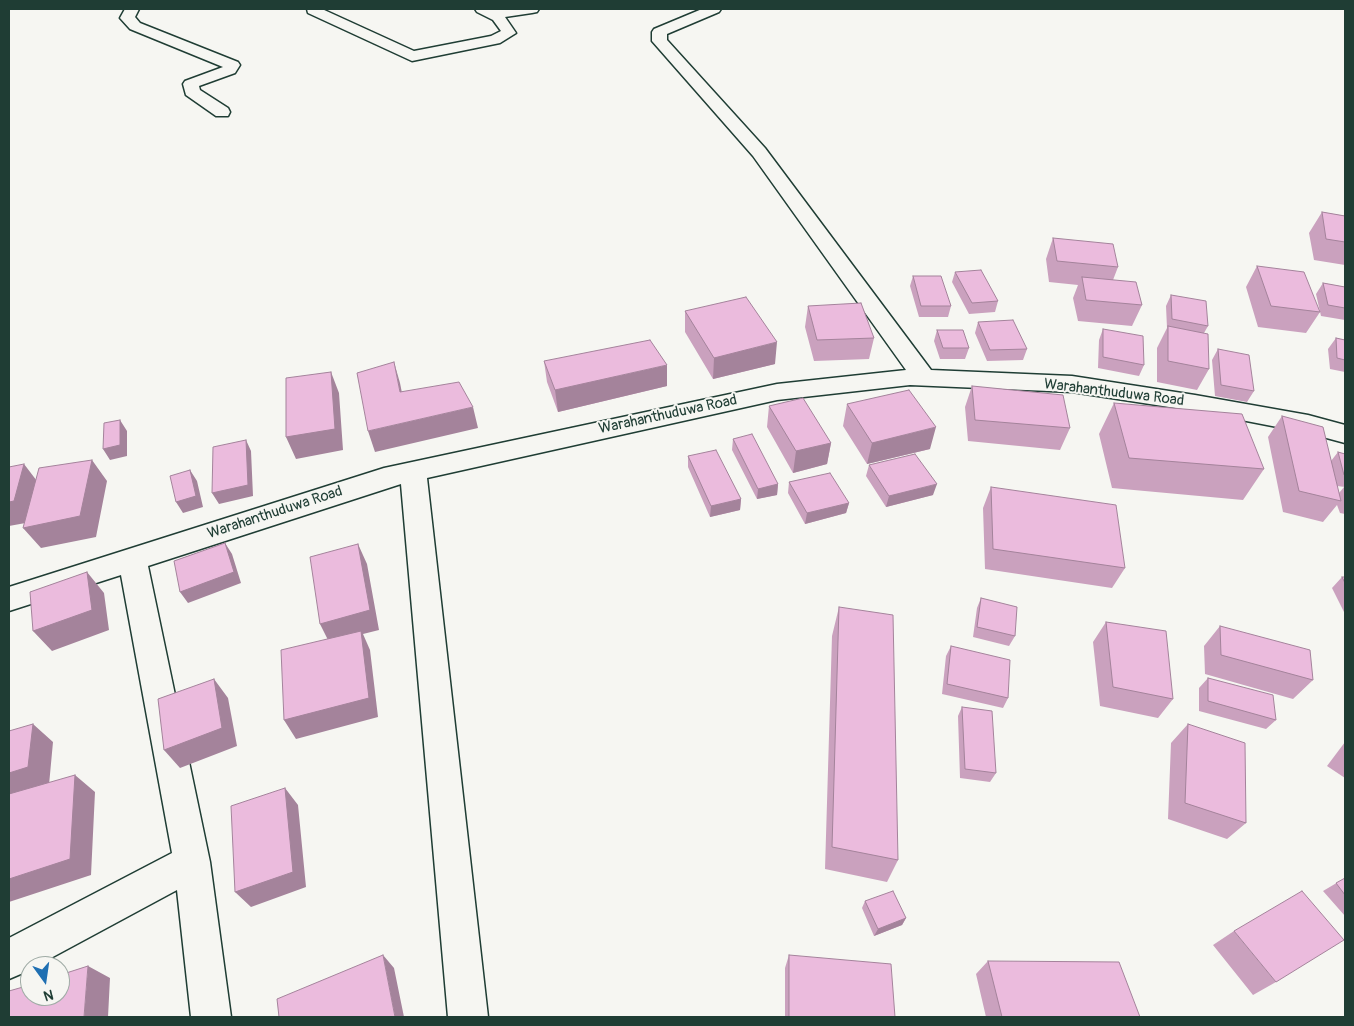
<!DOCTYPE html>
<html>
<head>
<meta charset="utf-8">
<style>
	body { margin:0 }
	#map { position:relative; width:1354px; height:1026px; overflow:hidden; background:#f6f6f2; font-family:Pangolin,sans-serif }
	canvas { display:block }
	.frame { position:absolute; inset:0; border:10px solid #1f3d34; pointer-events:none }
	.north { position:absolute; left:20px; top:956px; width:50px; height:50px; box-sizing:border-box; background:#f6f6f2; border:1px solid #a0aca6; border-radius:50%; rotate:166deg; font-size:14px; font-weight:700; line-height:20px; text-align:center; color:#1f3d34 }
	.north::after { content:''; display:block; margin:auto; width:18px; height:22px; background:#1f6fb2; clip-path:polygon(50% 0,100% 100%,50% 72%,0 100%) }
</style>
</head>
<body>
<div id="map">
<canvas width="1354" height="1026"></canvas>
<div class="frame"></div>
<div class="north">N</div>
</div>
<script>
const context = document.querySelector('canvas').getContext('2d');
context.lineJoin = 'round';
function shape(rows) {
  const path = new Path2D();
  for (const r of rows) {
    path.moveTo(r[0], r[1]);
    for (let i = 2; i < r.length; i += 2) path.lineTo(r[i], r[i + 1]);
  }
  return path;
}
function trace(path, color, width, dash) {
  context.strokeStyle = color;
  context.lineWidth = width;
  context.lineCap = dash ? 'butt' : 'round';
  context.setLineDash(dash || []);
  context.stroke(path);
}
function paint(path, color) {
  context.fillStyle = color;
  context.fill(path, 'evenodd');
}
function label(font, color, halo, rows, align = 'center') {
  context.font = font + ' Pangolin,sans-serif';
  context.lineWidth = 4;
  context.setLineDash([]);
  context.textBaseline = 'middle';
  context.strokeStyle = halo;
  context.fillStyle = color;
  for (const [text, x, y, turn = 0] of rows) {
    context.save();
    context.translate(x, y);
    context.rotate((+turn || 0) * Math.PI / 180);
    context.textAlign = isNaN(turn) ? turn : align;
    if (halo) context.strokeText(text, 0, 0);
    context.fillText(text, 0, 0);
    context.restore();
  }
}
const street = shape([
	[125,9,139,9,135,17,140,23,238,62,240,65,235,73,199,86,200,90,228,108,230,112,228,116,216,116,186,95,183,84,185,81,223,67,130,29,120,18,125,9],
	[307,9,322,9,414,51,491,36,501,31,493,20,477,12,475,9,539,9,537,12,532,13,505,17,516,33,500,43,412,61,308,13,307,9],
	[702,9,721,9,719,12,667,34,667,40,765,148,931,370,1072,376,1195,395,1308,415,1345,425,1345,443,1308,433,1195,411,1072,392,910,385,777,400,427,478,488,1017,448,1017,401,484,148,566,210,862,231,1017,191,1017,177,890,36,966,30,966,30,969,23,973,9,979,9,938,172,853,121,575,9,611,9,587,384,468,777,384,906,370,753,156,652,41,652,32,654,29,702,9]
]);
trace(street, '#1f3d34', 3);
paint(street, '#f6f6f2');
paint(shape([
	[1322,212,1345,216,1345,265,1314,260,1309,233],
	[1053,238,1118,267,1113,280,1142,305,1132,326,1078,321,1073,298,1078,285,1049,282,1046,259],
	[1257,266,1320,312,1306,333,1258,327,1246,287],
	[955,272,998,301,995,312,969,314,952,282],
	[913,276,951,306,948,317,919,317,910,286],
	[1323,283,1345,287,1345,320,1321,316,1316,294],
	[1171,295,1208,326,1204,333,1209,369,1197,390,1157,382,1157,348,1167,328,1166,306],
	[808,306,874,338,869,359,814,361,805,327],
	[685,311,775,364,713,379,685,332],
	[978,322,1027,349,1023,360,987,361,975,333],
	[1103,329,1144,365,1139,376,1098,368,1099,340],
	[937,330,969,348,965,359,940,359,934,341],
	[1336,338,1345,340,1345,372,1330,369,1328,349],
	[1218,349,1254,391,1247,402,1215,396,1212,360],
	[544,361,667,386,558,412,547,382],
	[972,386,1070,428,1060,450,968,441,965,407],
	[1114,403,1264,469,1243,500,1112,488,1099,434],
	[847,404,930,449,867,464,843,426],
	[769,406,831,443,827,464,793,473,767,427],
	[1282,416,1331,461,1338,452,1345,454,1345,487,1337,486,1339,493,1344,487,1345,487,1345,514,1340,513,1337,505,1323,522,1283,512,1268,437],
	[733,439,778,484,777,495,757,499,732,450],
	[688,456,741,499,740,510,710,517,688,467],
	[869,465,933,495,886,507,866,476],
	[789,482,849,503,846,513,805,524,788,493],
	[991,487,1125,568,1112,588,985,569,983,508],
	[1342,577,1345,577,1345,614,1332,588],
	[981,598,1015,636,1009,646,973,637,977,608],
	[839,607,898,860,887,882,825,869,832,636],
	[1106,622,1173,699,1158,718,1100,706,1093,642],
	[1220,626,1313,680,1293,699,1205,674,1204,646],
	[951,646,1008,698,1003,708,942,694,946,656],
	[1208,678,1276,720,1266,729,1199,711,1199,688],
	[962,707,996,773,990,782,960,778,958,716],
	[1188,724,1246,823,1227,839,1168,819,1171,743],
	[1345,742,1345,778,1327,766],
	[1345,878,1345,916,1323,891],
	[865,901,906,918,902,925,874,936,862,908],
	[1234,931,1276,982,1253,995,1213,945],
	[789,955,895,1017,785,1017,785,968],
	[988,961,1140,1017,986,1017,976,974]
]), '#caa1be');
paint(shape([
	[777,342,775,364,713,379,714,358],
	[394,362,400,383,406,413,400,392],
	[667,365,667,386,558,412,555,390],
	[331,372,339,393,343,450,296,459,286,437],
	[473,407,478,428,375,452,368,431],
	[120,420,127,431,127,456,110,460,103,449],
	[936,427,930,449,867,464,872,443],
	[246,440,251,451,253,496,219,504,212,493],
	[831,443,827,464,793,473,796,451],
	[92,460,107,481,96,537,41,548,23,528],
	[24,464,40,485,31,522,9,526,9,502],
	[190,470,197,481,203,507,183,513,176,502],
	[778,484,777,495,757,499,758,489],
	[937,484,933,495,886,507,889,496],
	[741,499,740,510,710,517,711,506],
	[849,503,846,513,805,524,807,513],
	[225,543,232,554,241,583,188,603,180,592],
	[358,544,367,564,379,630,363,634,370,650,378,717,296,739,284,720,330,644,320,624],
	[87,572,104,593,109,630,52,651,33,631],
	[214,679,228,698,237,746,180,768,164,750],
	[33,724,53,742,49,785,9,797,9,773],
	[75,775,95,792,91,875,9,902,9,879],
	[285,788,298,805,306,887,251,907,235,892],
	[906,918,902,925,874,936,878,929],
	[383,955,394,968,404,1017,395,1017],
	[88,966,110,978,108,1017,84,1017]
]), '#a4839b');
const building = shape([
	[1322,212,1345,216,1345,242,1326,239,1322,212],
	[1053,238,1113,244,1118,267,1057,261,1053,238],
	[1257,266,1304,272,1320,312,1271,306,1257,266],
	[981,270,998,301,972,303,955,272,981,270],
	[913,276,941,276,951,306,921,306,913,276],
	[1082,277,1136,282,1142,305,1086,300,1082,277],
	[1323,283,1345,287,1345,308,1328,305,1323,283],
	[1171,295,1206,301,1208,326,1172,319,1171,295],
	[746,297,777,342,714,358,685,311,746,297],
	[861,303,874,338,817,340,808,306,861,303],
	[1013,320,1027,349,990,350,978,322,1013,320],
	[1168,326,1208,334,1209,369,1168,361,1168,326],
	[1103,329,1143,336,1144,365,1103,357,1103,329],
	[937,330,963,330,969,348,943,348,937,330],
	[1336,338,1345,340,1345,360,1337,358,1336,338],
	[650,340,667,365,555,390,544,361,650,340],
	[1218,349,1249,355,1254,391,1221,385,1218,349],
	[394,362,400,392,459,382,473,407,368,431,357,373,394,362],
	[331,372,335,429,286,437,286,378,331,372],
	[972,386,1063,395,1070,428,975,420,972,386],
	[909,390,936,427,872,443,847,404,909,390],
	[803,398,831,443,796,451,769,406,803,398],
	[1114,403,1242,414,1264,469,1129,458,1114,403],
	[1282,416,1323,427,1341,501,1299,491,1282,416],
	[120,420,120,445,103,449,104,423,120,420],
	[752,434,778,484,758,489,733,439,752,434],
	[246,440,248,485,212,493,213,447,246,440],
	[716,450,741,499,711,506,688,456,716,450],
	[1338,452,1345,454,1345,475,1344,475,1338,452],
	[915,454,937,484,889,496,869,465,915,454],
	[92,460,80,516,23,528,39,468,92,460],
	[24,464,14,501,9,502,9,467,24,464],
	[190,470,196,496,176,502,170,476,190,470],
	[830,473,849,503,807,513,789,482,830,473],
	[991,487,1116,505,1125,568,993,549,991,487],
	[225,543,234,572,180,592,174,561,225,543],
	[358,544,370,610,320,624,310,557,358,544],
	[87,572,92,610,33,631,30,592,87,572],
	[1342,577,1345,577,1345,583,1342,577],
	[981,598,1017,607,1015,636,977,627,981,598],
	[839,607,893,615,898,860,832,847,839,607],
	[1106,622,1166,631,1173,699,1113,687,1106,622],
	[1220,626,1310,650,1313,680,1221,655,1220,626],
	[361,631,369,698,284,720,281,650,361,631],
	[951,646,1010,660,1008,698,947,684,951,646],
	[1208,678,1273,695,1276,720,1208,701,1208,678],
	[214,679,222,728,164,750,158,699,214,679],
	[962,707,992,711,996,773,965,769,962,707],
	[33,724,28,767,9,773,9,731,33,724],
	[1188,724,1245,743,1246,823,1185,803,1188,724],
	[75,775,70,859,9,879,9,794,75,775],
	[285,788,293,872,235,892,231,806,285,788],
	[1345,878,1345,895,1336,883,1345,878],
	[893,891,906,918,878,929,865,901,893,891],
	[1302,891,1344,940,1276,982,1234,931,1302,891],
	[383,955,395,1017,279,1017,277,999,383,955],
	[789,955,891,964,895,1017,789,1017,789,955],
	[988,961,1119,962,1140,1017,1002,1017,988,961],
	[88,966,84,1017,9,1017,9,991,30,985,30,996,60,996,60,975,88,966]
]);
paint(building, '#ebbbdd');
trace(building, '#a4839b', 1);
label('15px', '#1f3d34', '#f6f6f2', [
	["Warahanthuduwa Road",1114,393,7],
	["Warahanthuduwa Road",668,415,-12],
	["Warahanthuduwa Road",275,513,-18]
]);
</script>
</body>
</html>
